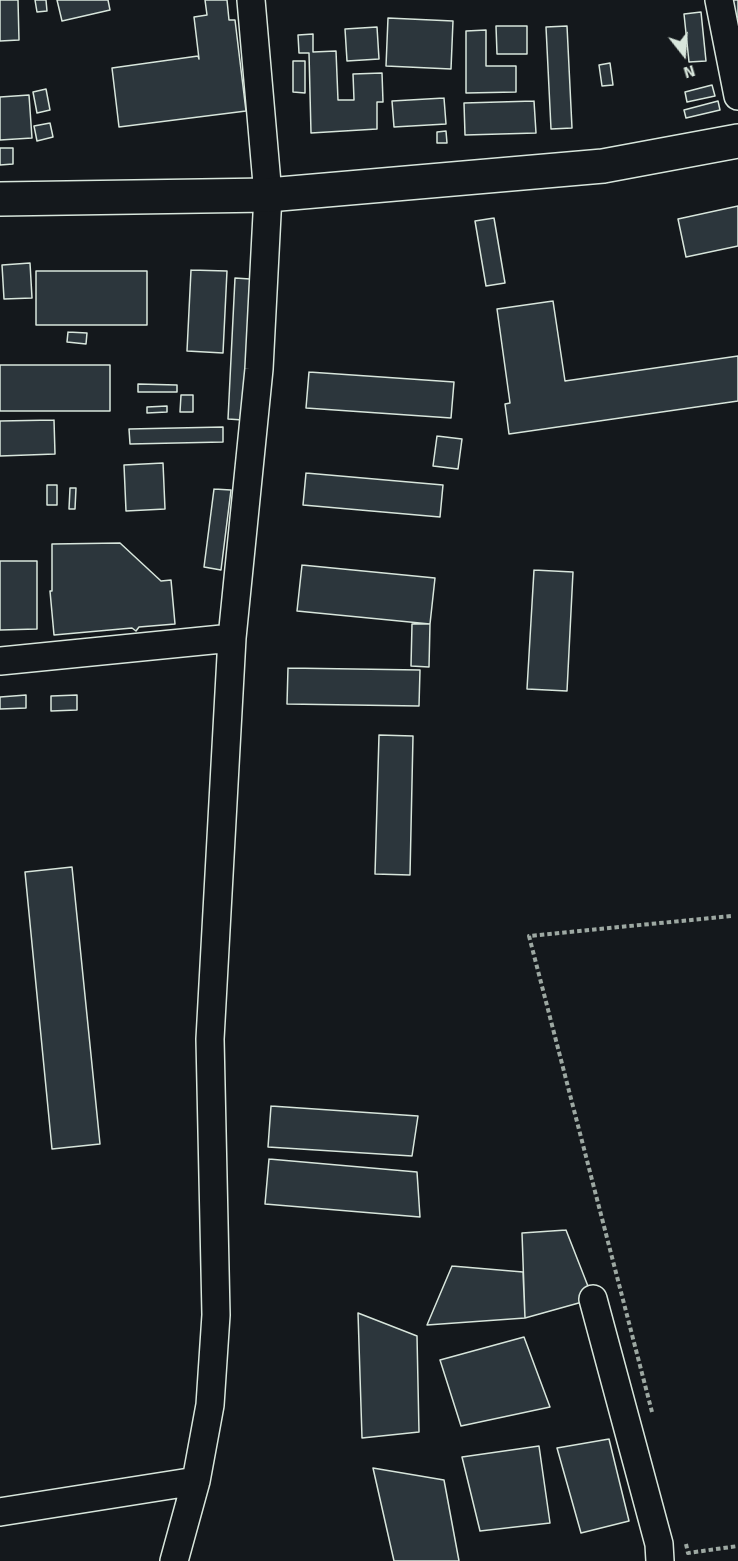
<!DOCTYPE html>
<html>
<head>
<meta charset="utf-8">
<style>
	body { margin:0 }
	#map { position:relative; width:738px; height:1561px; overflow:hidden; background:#14181c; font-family:Signika,sans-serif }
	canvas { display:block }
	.north { position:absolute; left:654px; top:24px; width:60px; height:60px; -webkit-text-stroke:4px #14181c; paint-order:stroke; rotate:163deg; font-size:16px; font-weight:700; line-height:24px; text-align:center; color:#d8e6dc }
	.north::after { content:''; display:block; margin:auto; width:21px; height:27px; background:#d8e6dc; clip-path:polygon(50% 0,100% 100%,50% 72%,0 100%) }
</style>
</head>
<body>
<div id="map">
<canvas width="738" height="1561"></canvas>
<div class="north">N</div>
</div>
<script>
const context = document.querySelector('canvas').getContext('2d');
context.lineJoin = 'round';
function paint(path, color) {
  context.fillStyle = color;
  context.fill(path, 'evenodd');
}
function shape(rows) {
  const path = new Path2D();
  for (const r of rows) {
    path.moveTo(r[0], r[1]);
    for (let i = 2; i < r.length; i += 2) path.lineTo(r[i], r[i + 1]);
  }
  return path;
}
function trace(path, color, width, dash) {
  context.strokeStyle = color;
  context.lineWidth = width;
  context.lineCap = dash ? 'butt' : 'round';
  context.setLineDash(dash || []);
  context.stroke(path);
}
const building = shape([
	[0,0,18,0,19,40,0,41,0,0],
	[35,0,46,0,47,11,37,12,35,0],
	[57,0,108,0,110,10,62,21,57,0],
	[205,0,227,0,229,20,235,20,246,111,119,127,112,68,198,56,199,59,194,17,207,15,205,0],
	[723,0,738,0,738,17,728,20,723,0],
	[701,12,706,61,689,62,684,14,701,12],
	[388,18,453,21,451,69,386,66,388,18],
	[496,26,527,26,527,54,497,54,496,26],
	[567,26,572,128,551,129,546,27,567,26],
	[377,27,379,59,347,61,345,29,377,27],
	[486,30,486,66,516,66,516,92,466,93,466,31,486,30],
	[313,34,313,52,336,51,338,100,354,100,353,74,382,73,383,102,377,102,377,129,311,133,309,53,299,53,298,35,313,34],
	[293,61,305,61,305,93,293,92,293,61],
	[610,63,613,85,602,86,599,65,610,63],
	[712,85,715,96,687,102,685,92,712,85],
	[46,89,50,110,37,113,33,92,46,89],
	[29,95,32,138,0,140,0,97,29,95],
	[444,98,446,124,394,127,392,101,444,98],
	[534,101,536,133,465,135,464,103,534,101],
	[718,101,720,110,686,118,684,110,718,101],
	[50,123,53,137,37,141,34,126,50,123],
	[446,131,447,143,437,143,437,132,446,131],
	[0,148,13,148,13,164,0,165,0,148],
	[738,206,738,246,686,257,678,219,738,206],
	[494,218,505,283,486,286,475,221,494,218],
	[30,263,32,298,4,299,2,265,30,263],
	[191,270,227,271,223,353,187,351,191,270],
	[36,271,147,271,147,325,36,325,36,271],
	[235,278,250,279,243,420,228,419,235,278],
	[553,301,565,381,738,356,738,401,509,434,505,404,510,403,497,309,553,301],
	[68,332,87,333,86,344,67,342,68,332],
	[0,365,110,365,110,411,0,411,0,365],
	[309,372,454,382,451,418,306,408,309,372],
	[138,384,177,385,177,392,138,392,138,384],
	[181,395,193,395,193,412,180,412,181,395],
	[167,406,167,412,147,413,147,407,167,406],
	[54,420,55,454,0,456,0,421,54,420],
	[223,427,223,442,130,444,129,429,223,427],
	[437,436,462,439,458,469,433,466,437,436],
	[163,463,165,509,126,511,124,465,163,463],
	[306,473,443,485,440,517,303,505,306,473],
	[47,485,57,485,57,505,47,505,47,485],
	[70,488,76,488,75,509,69,509,70,488],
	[214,489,231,490,221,570,204,567,214,489],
	[120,543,161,581,171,580,175,624,139,627,136,631,132,628,54,635,50,591,52,591,52,544,120,543],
	[0,561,37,561,37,629,0,630,0,561],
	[302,565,435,578,430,624,297,611,302,565],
	[534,570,573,572,567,691,527,689,534,570],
	[412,624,430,624,429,667,411,666,412,624],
	[288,668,420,670,419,706,287,704,288,668],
	[26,695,26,708,0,709,0,697,26,695],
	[77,695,77,710,51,711,51,696,77,695],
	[379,735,413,736,410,875,375,874,379,735],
	[72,867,100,1144,52,1149,25,872,72,867],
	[271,1106,418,1116,412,1156,268,1147,271,1106],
	[269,1159,417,1172,420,1217,265,1204,269,1159],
	[566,1230,593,1299,525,1318,522,1233,566,1230],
	[452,1266,523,1272,525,1318,427,1325,452,1266],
	[358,1313,417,1336,419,1432,362,1438,358,1313],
	[524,1337,550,1407,461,1426,440,1360,524,1337],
	[609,1439,629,1521,581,1533,557,1448,609,1439],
	[539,1446,550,1523,480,1531,462,1457,539,1446],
	[373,1468,444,1480,459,1561,394,1561,373,1468]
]);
paint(building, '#2c363c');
trace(building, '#d8e6dc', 1.5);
const minor = shape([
	[719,0,738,96],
	[0,661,232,638],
	[593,1299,659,1544,660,1561],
	[0,1512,196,1481],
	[174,1561,196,1481,210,1405,216,1315,210,1039,232,638,259,369,268,195,251,0]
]);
const major = shape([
	[0,199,268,195,603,166,738,141]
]);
trace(minor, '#d8e6dc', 30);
trace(major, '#d8e6dc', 36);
trace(shape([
	[652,1412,529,936,731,916],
	[686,1544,688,1553,738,1546]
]), '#9da8a2', 4, [4.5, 3]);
trace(minor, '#14181c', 27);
trace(major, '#14181c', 33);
</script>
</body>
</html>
